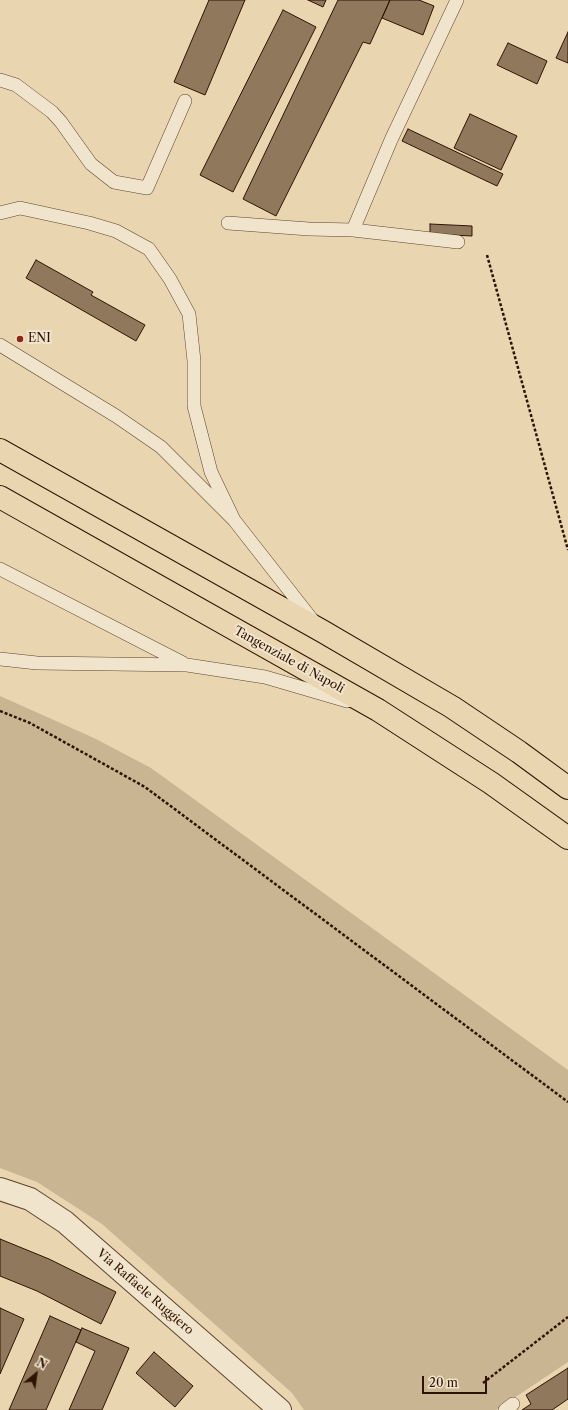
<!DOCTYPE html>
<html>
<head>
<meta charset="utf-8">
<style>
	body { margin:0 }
	#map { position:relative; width:568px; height:1410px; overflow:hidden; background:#e9d6b0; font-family:"Libre Caslon Text",serif }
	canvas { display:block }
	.north { position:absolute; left:16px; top:1354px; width:40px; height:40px; -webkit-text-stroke:3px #f1e4cc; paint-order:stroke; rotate:29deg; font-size:11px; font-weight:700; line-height:16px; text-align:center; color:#2f1301 }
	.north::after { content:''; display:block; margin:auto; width:14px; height:18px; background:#2f1301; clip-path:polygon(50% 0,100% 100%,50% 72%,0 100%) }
	.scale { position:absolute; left:422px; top:1376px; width:65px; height:18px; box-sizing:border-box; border:2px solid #2f1301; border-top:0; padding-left:5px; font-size:12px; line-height:14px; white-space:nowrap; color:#2f1301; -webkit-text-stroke:3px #f1e4cc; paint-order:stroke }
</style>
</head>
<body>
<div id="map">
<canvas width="568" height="1410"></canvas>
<div class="north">N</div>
<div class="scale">20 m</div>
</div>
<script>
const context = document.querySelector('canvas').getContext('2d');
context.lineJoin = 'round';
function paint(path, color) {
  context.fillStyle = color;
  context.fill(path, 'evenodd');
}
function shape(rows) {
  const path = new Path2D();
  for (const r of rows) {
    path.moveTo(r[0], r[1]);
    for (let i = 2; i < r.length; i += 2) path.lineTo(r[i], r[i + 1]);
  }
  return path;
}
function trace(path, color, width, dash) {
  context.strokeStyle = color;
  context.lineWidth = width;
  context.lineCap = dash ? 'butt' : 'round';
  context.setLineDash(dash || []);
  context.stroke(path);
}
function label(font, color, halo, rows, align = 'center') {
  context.font = font + ' "Libre Caslon Text",serif';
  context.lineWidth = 4;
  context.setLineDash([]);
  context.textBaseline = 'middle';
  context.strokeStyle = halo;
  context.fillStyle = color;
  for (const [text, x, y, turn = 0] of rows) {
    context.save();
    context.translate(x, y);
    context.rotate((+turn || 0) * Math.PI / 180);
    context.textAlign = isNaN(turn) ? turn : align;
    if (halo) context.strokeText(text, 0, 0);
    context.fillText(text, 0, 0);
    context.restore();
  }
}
paint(shape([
	[0,696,94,738,151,768,568,1070,568,1362,496,1410,304,1410,292,1393,102,1224,37,1182,0,1168]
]), '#c9b592');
const building = shape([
	[209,0,245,0,205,95,174,82,209,0],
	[308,0,326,0,323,7,308,0],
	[338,0,390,0,370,44,363,42,276,216,243,199,338,0],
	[390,0,419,0,434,6,423,35,382,18,390,0],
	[283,10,316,27,233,192,200,175,283,10],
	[568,32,568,63,556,58,568,32],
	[508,43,547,61,537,84,497,65,508,43],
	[470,114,517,136,501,170,454,148,470,114],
	[408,129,503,174,497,186,402,141,408,129],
	[430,224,472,226,472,236,430,234,430,224],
	[36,260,93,292,91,295,145,325,136,341,26,278,36,260],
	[0,1239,49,1259,116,1292,101,1324,37,1291,0,1276,0,1239],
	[0,1308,24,1319,0,1374,0,1308],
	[50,1316,81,1330,46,1410,9,1410,50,1316],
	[82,1328,129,1348,102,1410,69,1410,95,1351,76,1342,82,1328],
	[154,1352,193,1386,175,1407,136,1373,154,1352],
	[568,1368,568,1399,552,1410,522,1410,531,1404,526,1395,568,1368]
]);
paint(building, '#90785c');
trace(building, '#2f1301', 1);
const lane = shape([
	[0,80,16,85,52,112,61,122,91,164,114,182,147,188,185,101],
	[0,213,20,208,89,223,116,231,149,249,170,279,189,314,194,361,194,406,211,472,234,520],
	[228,223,309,229,353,230,458,242],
	[353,230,391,140,457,0],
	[0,345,116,416,161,447,234,520,314,622],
	[0,569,183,663],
	[0,659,37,663,187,665,265,677,347,701],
	[505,1410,513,1404]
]);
const street = shape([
	[0,1189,30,1199,65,1222,280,1410]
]);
const highway = shape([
	[0,450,322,631,452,707,519,752,568,788],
	[0,497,378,710,491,783,568,838]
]);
trace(lane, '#5e442d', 14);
trace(street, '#5e442d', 24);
trace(highway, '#2f1301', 24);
trace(shape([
	[487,255,568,550],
	[0,711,30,723,145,787,568,1102],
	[483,1383,568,1317]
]), '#2f1301', 2.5, [3, 2]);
trace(lane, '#f1e4cc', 13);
trace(street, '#f1e4cc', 22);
trace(highway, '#e9d6b0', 22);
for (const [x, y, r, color] of [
	[20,339,4,"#8f2418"]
]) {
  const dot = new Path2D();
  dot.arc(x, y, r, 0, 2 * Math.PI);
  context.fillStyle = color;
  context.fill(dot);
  trace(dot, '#f1e4cc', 1.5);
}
label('12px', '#2f1301', '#f1e4cc', [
	["ENI",28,339]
], 'left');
label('12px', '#2f1301', '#f1e4cc', [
	["Tangenziale di Napoli",289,660,29],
	["Via Raffaele Ruggiero",145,1292,41]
]);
</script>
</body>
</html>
